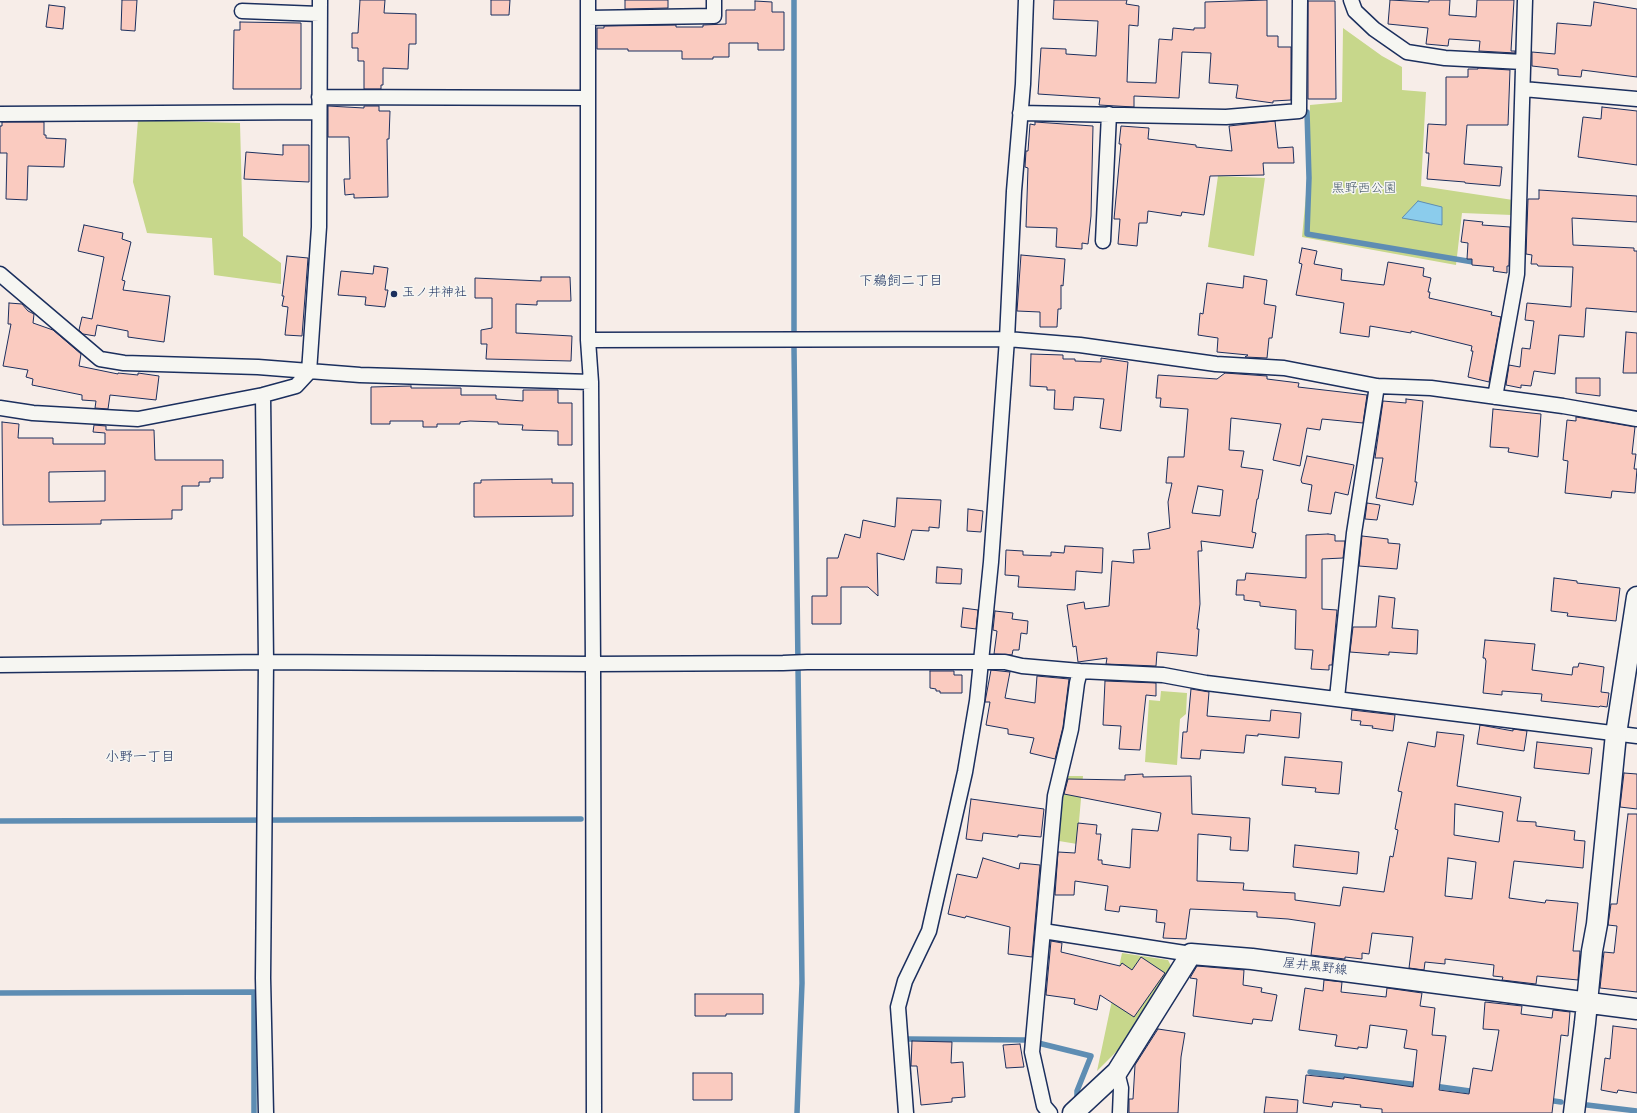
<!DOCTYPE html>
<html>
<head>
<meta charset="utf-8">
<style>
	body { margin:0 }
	canvas { display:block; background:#f7ede8 }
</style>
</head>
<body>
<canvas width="1637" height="1113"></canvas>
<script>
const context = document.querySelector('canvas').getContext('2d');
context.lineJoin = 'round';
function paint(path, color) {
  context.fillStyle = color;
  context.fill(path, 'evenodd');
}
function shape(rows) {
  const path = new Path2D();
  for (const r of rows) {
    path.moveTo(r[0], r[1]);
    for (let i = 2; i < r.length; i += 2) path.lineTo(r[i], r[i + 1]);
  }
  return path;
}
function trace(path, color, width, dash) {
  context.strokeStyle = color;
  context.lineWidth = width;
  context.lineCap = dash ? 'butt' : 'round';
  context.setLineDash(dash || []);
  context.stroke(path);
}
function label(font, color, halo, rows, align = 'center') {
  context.font = font + ' "Indie Flower","Klee One",sans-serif';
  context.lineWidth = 3;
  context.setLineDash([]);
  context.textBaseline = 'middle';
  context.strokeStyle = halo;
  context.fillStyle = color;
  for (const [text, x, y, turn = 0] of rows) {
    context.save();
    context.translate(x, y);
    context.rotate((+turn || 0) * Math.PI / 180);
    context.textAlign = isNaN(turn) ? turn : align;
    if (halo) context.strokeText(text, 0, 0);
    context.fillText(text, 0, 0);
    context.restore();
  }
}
paint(shape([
	[1343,28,1382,56,1402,67,1402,90,1426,92,1421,186,1513,200,1512,215,1462,213,1456,265,1302,237,1309,163,1310,105,1342,102],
	[138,120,240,123,243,236,281,263,281,284,214,275,212,238,147,233,133,182],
	[1218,176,1265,178,1254,256,1208,247],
	[1161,691,1187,693,1186,714,1180,719,1177,765,1145,762,1149,700,1160,701],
	[1063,776,1083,776,1077,844,1059,841,1056,836],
	[1122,953,1168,960,1172,968,1124,1044,1097,1071]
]), '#c7d78b');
const water = shape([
	[1418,201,1442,207,1442,225,1402,218,1418,201]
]);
paint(water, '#8bccec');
trace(water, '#5e8db3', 1);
trace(shape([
	[794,0,794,348,802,983,797,1113],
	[1307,112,1309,178,1307,234,1479,263],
	[0,821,581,819],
	[0,993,254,992,254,1113],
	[908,1039,1026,1040,1091,1056,1077,1091,1077,1102],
	[1310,1072,1419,1085],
	[1434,1086,1477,1092],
	[1547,1100,1561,1102],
	[1587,1105,1637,1111]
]), '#5e8db3', 5.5);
const building = shape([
	[122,0,137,0,135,31,121,30,122,0],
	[360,0,385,0,384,13,416,14,416,44,409,44,408,69,383,68,383,85,381,85,381,89,364,89,364,61,358,61,358,48,352,48,352,33,358,33,360,0],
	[491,0,510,0,509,15,491,15,491,0],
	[625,0,668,0,668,8,625,9,625,0],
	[1054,0,1127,0,1126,4,1139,6,1138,26,1129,25,1127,82,1156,83,1159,39,1172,40,1173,28,1194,30,1194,28,1205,28,1205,2,1267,0,1267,36,1278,36,1278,47,1291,47,1291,100,1273,101,1273,103,1236,98,1238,85,1209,83,1211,53,1182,52,1179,98,1134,96,1134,107,1099,105,1100,98,1038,94,1041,48,1066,49,1066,54,1096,56,1098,21,1053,19,1054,0],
	[1390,0,1429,2,1429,0,1450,0,1449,15,1476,17,1477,0,1514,0,1511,51,1515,51,1515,53,1479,51,1480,41,1449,39,1448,46,1426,44,1428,28,1388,24,1390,0],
	[755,1,772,2,772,12,784,12,784,50,758,50,758,43,729,43,729,57,713,57,713,59,682,59,682,51,628,51,628,49,597,49,597,28,604,28,604,26,676,25,676,27,703,27,703,25,726,24,726,10,755,10,755,1],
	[1308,1,1335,1,1336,99,1308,99,1308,1],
	[1594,2,1637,9,1637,77,1582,70,1581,77,1558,75,1558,69,1532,66,1532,52,1555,54,1557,23,1591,26,1594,2],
	[49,5,65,7,63,29,46,27,49,5],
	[240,22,301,23,301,89,233,89,234,30,240,30,240,22],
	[1478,68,1510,70,1508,125,1467,125,1464,164,1502,167,1500,186,1465,183,1465,182,1427,179,1429,153,1426,153,1428,124,1446,125,1446,77,1468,77,1468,69,1478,69,1478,68],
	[328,106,364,108,364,106,379,106,379,111,390,111,389,139,387,139,388,197,354,198,354,194,345,195,344,179,350,179,349,137,328,137,328,106],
	[1602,107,1637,111,1637,165,1578,157,1583,117,1601,119,1602,107],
	[1275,121,1278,148,1293,147,1294,163,1263,163,1264,175,1210,176,1204,215,1182,212,1181,216,1148,211,1147,223,1139,223,1137,246,1118,244,1120,219,1114,219,1121,144,1119,144,1121,126,1149,128,1148,139,1196,145,1196,147,1232,151,1229,126,1275,121],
	[2,122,44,122,44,135,46,135,46,138,66,139,64,167,28,166,27,200,6,199,7,153,0,153,0,126,2,126,2,122],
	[1035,122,1093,126,1091,216,1088,244,1082,243,1082,249,1056,247,1057,228,1026,227,1028,168,1025,167,1026,151,1028,151,1030,124,1035,125,1035,122],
	[283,145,309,145,309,182,244,179,246,152,283,155,283,145],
	[1539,190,1637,196,1637,222,1572,218,1573,245,1634,248,1634,251,1637,251,1637,312,1586,308,1584,337,1559,335,1555,374,1534,371,1531,386,1521,385,1521,388,1506,385,1509,365,1520,367,1522,348,1530,349,1534,321,1525,320,1527,303,1571,307,1573,267,1538,266,1537,264,1531,264,1532,255,1526,254,1528,199,1539,199,1539,190],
	[1464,220,1483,222,1482,225,1510,227,1509,266,1507,266,1507,273,1493,271,1494,267,1472,265,1472,259,1467,259,1468,243,1461,242,1464,220],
	[84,225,123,233,122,239,131,242,122,280,125,281,123,290,170,296,164,342,128,337,128,331,97,325,95,336,83,334,79,330,82,317,92,319,104,257,78,251,84,225],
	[1302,248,1317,251,1314,264,1342,269,1341,280,1384,285,1388,262,1424,268,1423,276,1431,278,1428,292,1430,292,1429,298,1492,312,1491,315,1501,317,1489,382,1468,377,1473,351,1471,351,1472,346,1411,331,1411,333,1370,326,1369,337,1340,333,1344,303,1296,295,1302,264,1299,263,1302,248],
	[1021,255,1065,259,1063,286,1061,285,1061,309,1058,309,1057,327,1040,327,1040,312,1017,311,1021,255],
	[287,256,308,258,302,336,285,335,288,307,282,306,284,296,282,296,287,256],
	[374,266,388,268,385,290,388,290,385,307,365,305,366,297,338,295,341,271,373,274,374,266],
	[1244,276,1267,280,1264,304,1276,306,1272,338,1269,338,1267,358,1245,357,1248,355,1217,352,1218,338,1198,335,1200,313,1203,314,1207,283,1243,288,1244,276],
	[541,277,570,277,571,301,537,301,537,305,516,304,516,333,572,336,571,361,486,359,487,344,481,344,481,330,492,328,492,298,475,298,475,278,541,281,541,277],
	[9,303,22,304,28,311,34,314,33,323,53,330,81,354,79,366,118,374,118,373,138,375,138,373,159,376,156,400,110,395,108,409,95,408,96,401,82,400,82,395,32,385,33,379,26,377,28,370,3,366,11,324,8,324,9,303],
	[1626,332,1637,333,1637,373,1623,373,1626,332],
	[1031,354,1063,355,1063,359,1075,359,1075,361,1101,362,1101,358,1128,362,1121,431,1100,428,1104,399,1074,397,1073,410,1054,409,1055,390,1047,390,1047,387,1030,386,1031,354],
	[1225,373,1267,376,1267,379,1299,383,1298,387,1367,395,1363,423,1322,419,1320,430,1307,428,1300,466,1273,460,1281,424,1231,418,1229,450,1244,451,1241,467,1263,470,1258,499,1257,499,1252,532,1256,533,1253,548,1201,541,1202,551,1198,551,1200,604,1197,629,1199,629,1197,656,1157,652,1156,666,1106,664,1107,658,1078,662,1076,646,1073,647,1067,605,1084,602,1085,609,1109,606,1112,561,1134,563,1133,550,1150,549,1148,533,1170,528,1168,502,1172,483,1166,483,1168,457,1184,457,1188,409,1160,407,1161,398,1156,398,1158,375,1217,379,1225,373],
	[1198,486,1223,490,1220,516,1192,513,1198,486],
	[1576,378,1600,378,1600,396,1576,393,1576,378],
	[411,386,411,388,461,388,461,395,496,395,496,399,523,401,523,390,558,390,558,403,572,403,572,445,558,445,558,431,522,430,523,425,498,424,498,422,470,421,460,422,460,424,437,424,437,427,423,427,423,421,390,421,390,424,371,424,371,387,411,386],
	[1406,399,1423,401,1415,482,1417,482,1413,505,1376,498,1383,458,1375,458,1383,401,1406,403,1406,399],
	[1493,409,1541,414,1538,457,1508,452,1509,448,1490,447,1493,409],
	[1576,417,1635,427,1632,454,1636,454,1634,469,1637,469,1635,493,1612,491,1611,498,1565,493,1568,461,1563,460,1567,420,1576,421,1576,417],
	[2,422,19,424,18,438,53,438,53,444,105,444,105,433,93,432,94,425,106,426,106,430,154,430,155,460,223,460,223,478,210,478,210,482,199,482,199,486,182,486,182,510,172,510,172,519,101,520,101,524,3,525,2,422],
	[105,471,105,501,49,502,49,472,105,471],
	[1307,456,1354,465,1348,495,1335,492,1331,514,1308,511,1312,485,1302,483,1301,480,1307,456],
	[552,479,552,483,573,483,573,516,474,517,474,483,481,483,481,480,552,479],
	[897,498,941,500,939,528,929,527,929,531,912,530,904,560,877,553,878,596,868,587,841,587,841,624,812,624,812,596,827,596,827,558,838,558,845,534,860,538,863,520,895,527,897,498],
	[1367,503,1380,505,1377,520,1365,519,1367,503],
	[968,509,983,511,981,532,967,531,968,509],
	[1328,534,1335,535,1335,541,1345,541,1343,558,1322,559,1322,609,1337,610,1332,665,1329,665,1329,670,1311,669,1313,650,1295,649,1296,610,1260,606,1260,602,1244,600,1244,595,1236,595,1237,580,1245,580,1246,573,1306,578,1306,535,1328,534],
	[1362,536,1388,539,1388,543,1400,544,1397,569,1359,566,1362,536],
	[1065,546,1103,548,1102,573,1076,571,1075,590,1018,587,1019,576,1005,575,1006,550,1023,551,1023,555,1051,556,1051,552,1064,553,1065,546],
	[937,567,962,569,961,584,936,583,937,567],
	[1554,578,1577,581,1577,583,1586,584,1620,588,1616,621,1567,616,1568,613,1551,611,1554,578],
	[1379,596,1395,598,1392,628,1418,630,1417,654,1389,652,1389,655,1350,652,1353,627,1376,627,1379,596],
	[963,608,978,610,976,629,961,627,963,608],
	[995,611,1013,613,1012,619,1028,621,1027,634,1021,633,1019,650,1013,650,1012,655,994,654,997,631,993,630,995,611],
	[1485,640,1535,644,1532,670,1572,675,1573,667,1578,667,1579,663,1604,667,1601,692,1609,693,1607,707,1600,706,1599,707,1541,701,1542,694,1502,691,1502,695,1483,693,1486,661,1485,658,1483,658,1485,640],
	[991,670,1010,672,1005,698,1035,703,1037,676,1069,679,1063,727,1055,759,1030,753,1034,738,1008,734,1008,729,986,725,990,702,985,702,991,670],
	[930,671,954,671,954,675,962,675,962,693,940,693,940,691,936,691,936,689,930,688,930,671],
	[1105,681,1156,683,1156,696,1146,695,1140,750,1119,749,1121,726,1103,725,1105,681],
	[1191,689,1209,692,1207,716,1270,721,1271,710,1301,713,1299,738,1258,734,1258,736,1246,735,1244,753,1201,750,1200,759,1181,758,1183,732,1187,732,1191,689],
	[1352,710,1395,715,1393,731,1372,728,1373,726,1360,725,1361,721,1351,720,1352,710],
	[1480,725,1513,731,1513,729,1527,731,1524,751,1477,744,1480,725],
	[1437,732,1464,735,1457,786,1521,797,1517,821,1536,822,1536,826,1575,831,1574,840,1585,841,1583,868,1514,861,1509,898,1545,903,1546,900,1578,903,1573,951,1580,951,1578,980,1537,976,1536,984,1502,980,1503,977,1493,976,1494,965,1445,959,1445,964,1425,962,1424,970,1409,968,1413,937,1372,933,1369,954,1362,953,1362,959,1345,957,1345,959,1311,955,1315,923,1288,919,1257,917,1257,912,1190,909,1186,939,1163,938,1165,923,1156,922,1157,910,1120,906,1119,912,1105,910,1108,886,1075,881,1074,895,1055,895,1058,852,1075,853,1078,823,1097,825,1096,834,1101,834,1098,860,1102,860,1102,864,1130,868,1132,829,1158,831,1161,813,1064,794,1068,779,1125,780,1125,775,1143,774,1143,777,1191,776,1192,814,1250,818,1248,851,1230,850,1231,837,1198,834,1197,881,1244,883,1243,890,1295,893,1295,900,1340,906,1343,887,1384,892,1390,856,1393,857,1398,830,1395,829,1402,792,1398,791,1408,742,1435,747,1437,732],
	[1455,804,1503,812,1499,842,1454,835,1455,804],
	[1448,858,1476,862,1472,899,1445,896,1448,858],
	[1537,742,1592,748,1589,774,1534,768,1537,742],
	[1285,757,1342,762,1339,794,1315,792,1316,788,1282,785,1285,757],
	[1624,773,1637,774,1637,809,1620,807,1624,773],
	[971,799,1044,809,1041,837,1018,835,1018,837,983,833,982,841,966,839,971,799],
	[1628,814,1637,814,1637,992,1600,988,1604,952,1614,953,1617,926,1608,925,1611,904,1617,904,1628,814],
	[1295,845,1359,852,1357,874,1293,867,1295,845],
	[983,858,1019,869,1020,863,1040,865,1032,957,1008,954,1010,927,966,916,965,918,948,914,957,874,977,878,983,858],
	[1051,941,1062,943,1061,952,1120,966,1122,963,1132,970,1141,957,1165,973,1134,1017,1100,995,1097,1010,1074,1004,1075,999,1046,995,1051,941],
	[1197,966,1244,970,1243,985,1262,988,1261,992,1277,995,1272,1021,1253,1019,1252,1024,1193,1016,1197,979,1190,978,1197,966],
	[1324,980,1342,982,1341,992,1386,997,1387,988,1422,993,1420,1006,1435,1008,1432,1035,1446,1036,1439,1090,1469,1094,1473,1068,1492,1071,1499,1030,1483,1029,1485,1002,1522,1006,1521,1014,1552,1018,1553,1010,1570,1012,1568,1036,1561,1035,1552,1113,1382,1113,1382,1109,1360,1107,1361,1105,1333,1102,1332,1107,1303,1103,1306,1075,1344,1079,1344,1077,1413,1087,1417,1050,1404,1048,1407,1030,1370,1025,1367,1048,1358,1047,1358,1049,1335,1046,1337,1035,1299,1030,1305,988,1323,991,1324,980],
	[695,994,763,994,763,1014,726,1014,726,1016,695,1016,695,994],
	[1613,1026,1637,1029,1637,1093,1618,1090,1617,1093,1601,1090,1605,1058,1610,1059,1613,1026],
	[1158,1029,1185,1033,1181,1057,1178,1113,1129,1113,1129,1099,1133,1099,1135,1065,1158,1029],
	[912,1041,952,1042,951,1063,963,1062,965,1097,952,1098,952,1102,921,1105,917,1066,911,1066,912,1041],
	[1020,1044,1024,1067,1006,1068,1003,1045,1020,1044],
	[693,1073,732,1073,732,1100,693,1100,693,1073],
	[1266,1097,1298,1100,1297,1113,1264,1113,1266,1097]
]);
paint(building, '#facbc0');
trace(building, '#1b2f5e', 1);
const street = shape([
	[588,0,588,340,591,382,593,664,594,1113],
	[1351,0,1355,11,1374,29,1407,52,1445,58,1523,62],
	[242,11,319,14],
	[588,18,714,16,714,0],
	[1523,89,1637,99],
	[319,97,587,98],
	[1020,113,1226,117,1299,111,1300,0],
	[0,114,319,112],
	[1103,241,1109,114],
	[0,274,100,359,124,363,258,367,360,375,591,382],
	[588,340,1007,339,1080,345,1216,364,1284,368,1377,386,1431,388,1563,406,1637,419],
	[263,395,266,662,263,978,266,1113],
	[1495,397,1517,274,1525,0],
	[0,408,33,413,138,419,263,395,296,386,309,372,319,227,320,0],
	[0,665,266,662,593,664,783,663,807,662,1005,662,1022,666,1080,671,1163,675,1206,683,1637,736],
	[1337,698,1354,533,1377,386],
	[1043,931,1191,954],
	[1117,1072,1121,1088,1120,1113],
	[906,1113,898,1007,905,981,929,931,965,772,977,701,991,562,1007,339,1014,191,1023,84,1026,0],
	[1050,1113,1044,1106,1032,1052,1055,796,1071,729,1077,683,1080,671]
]);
const secondary = shape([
	[1073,1113,1117,1072,1191,954,1252,959,1637,1009],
	[1574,1113,1585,1023,1592,951,1597,924,1616,734,1637,597]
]);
trace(street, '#1b2f5e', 17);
trace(secondary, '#1b2f5e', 23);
trace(street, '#f6f6f2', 14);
trace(secondary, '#f6f6f2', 20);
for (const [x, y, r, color] of [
	[394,294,4,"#1b2f5e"]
]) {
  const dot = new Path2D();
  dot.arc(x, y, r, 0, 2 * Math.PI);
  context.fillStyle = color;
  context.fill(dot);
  trace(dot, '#f6f6f2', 1.5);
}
label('13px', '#465969', '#f6f6f2', [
	["黒野西公園",1364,190]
]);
label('13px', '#1b2f5e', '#f6f6f2', [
	["玉ノ井神社",402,294]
], 'left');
label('13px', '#1b2f5e', '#f6f6f2', [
	["屋井黒野線",1315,968,7]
]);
label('14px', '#1b2f5e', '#f6f6f2', [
	["下鵜飼二丁目",901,283],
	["小野一丁目",140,759]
]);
</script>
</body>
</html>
